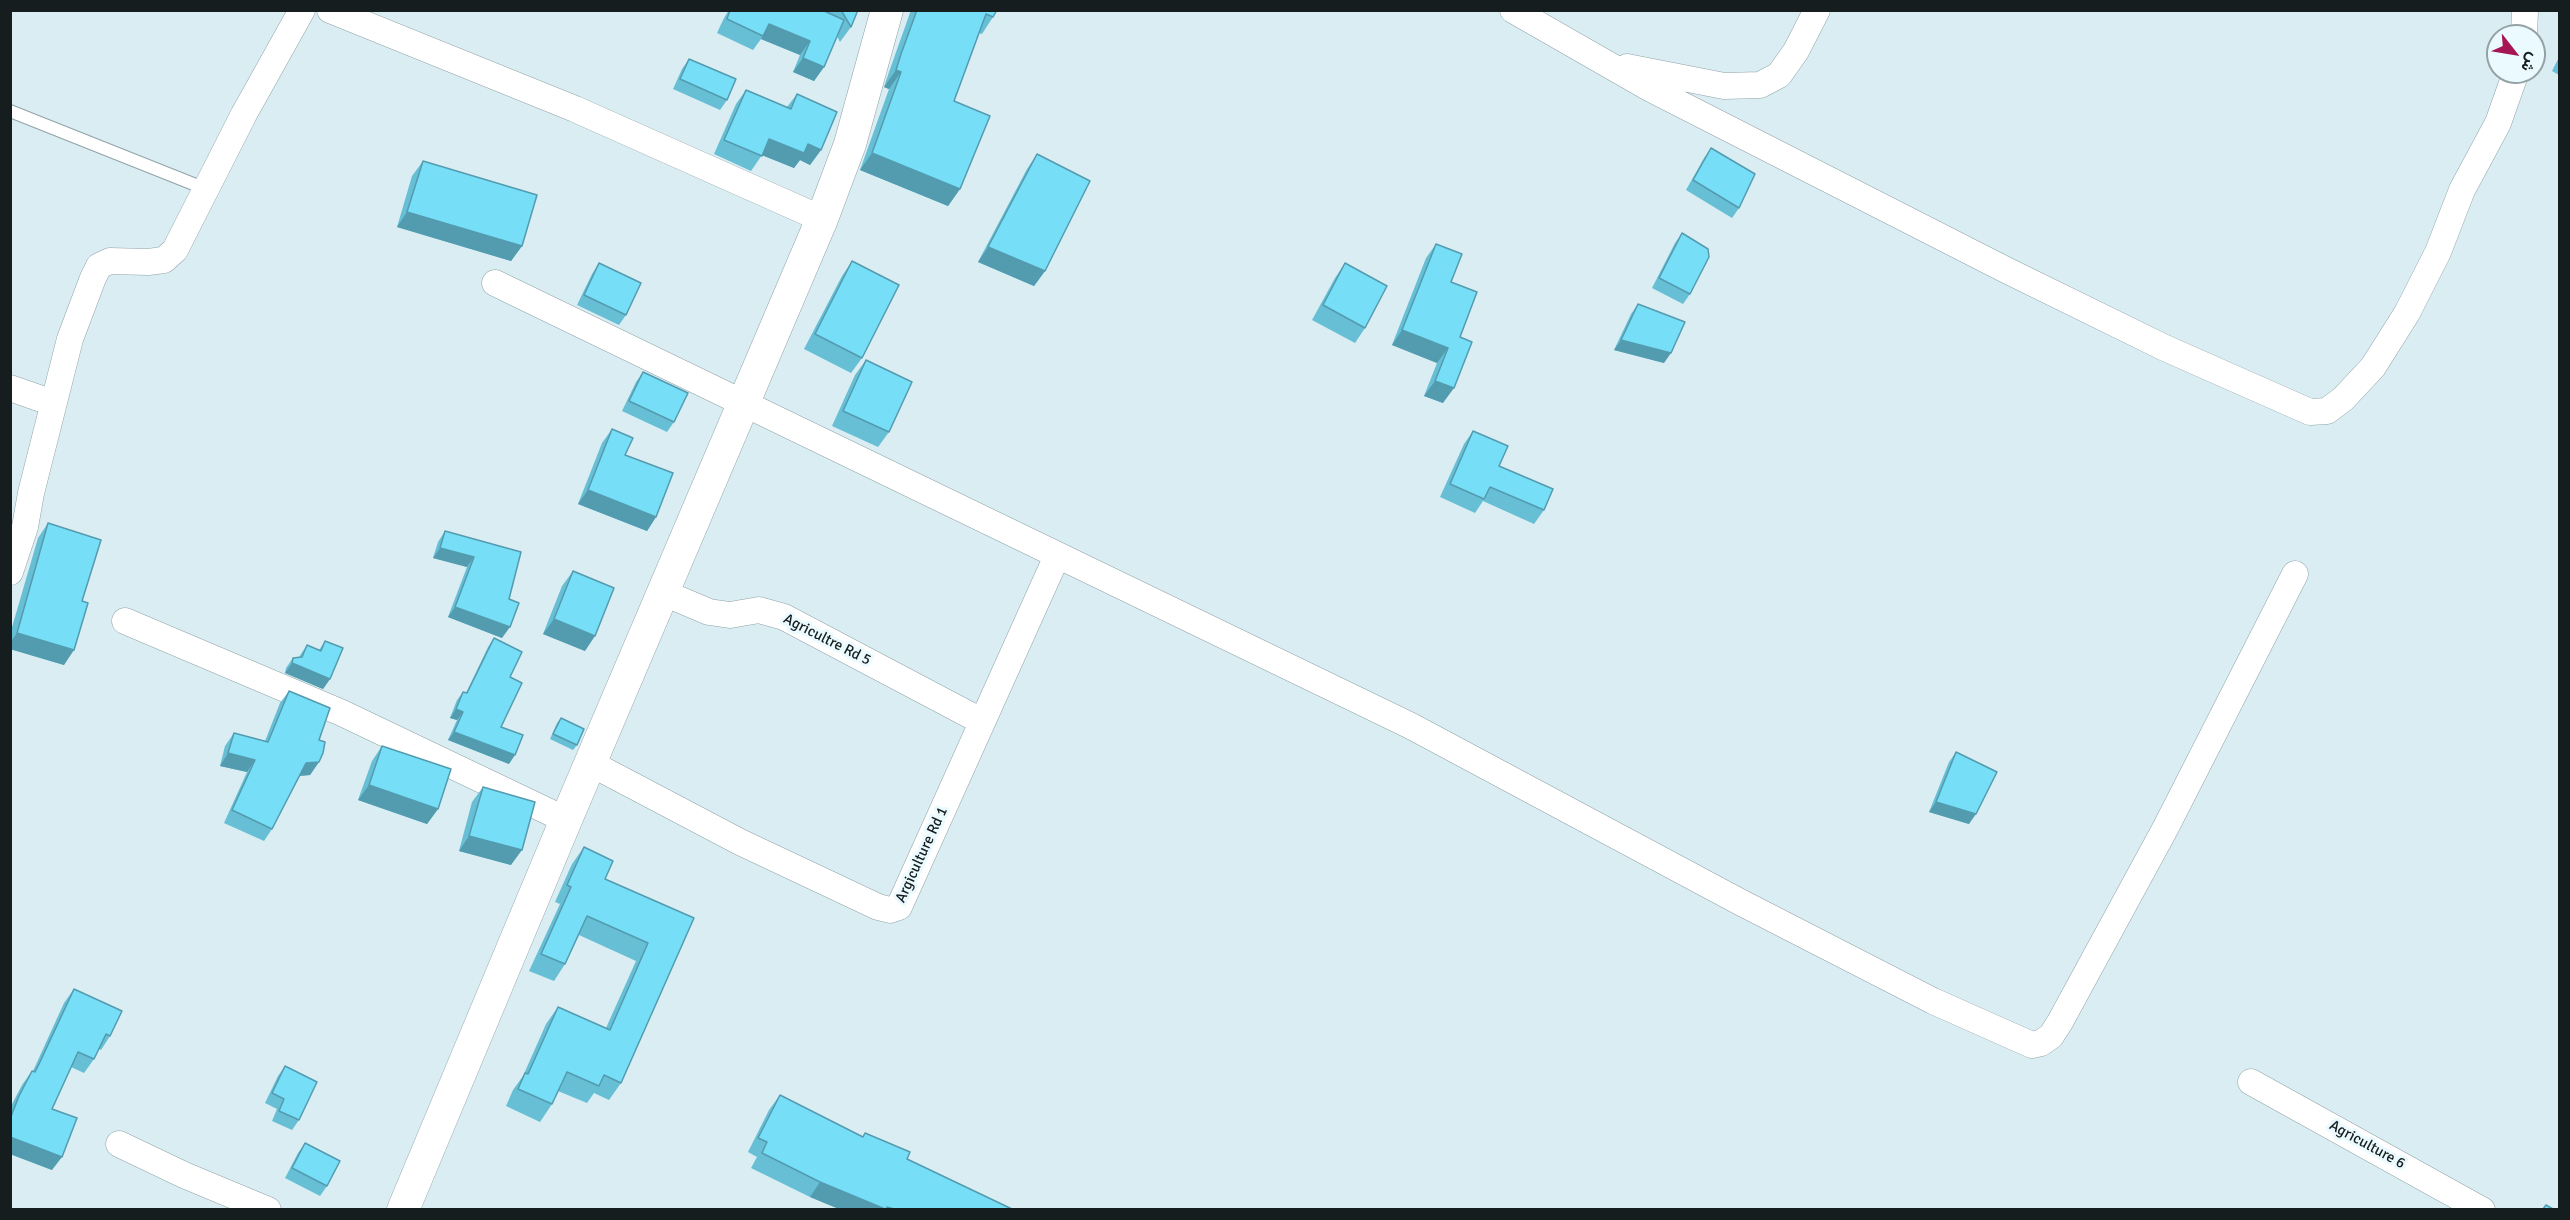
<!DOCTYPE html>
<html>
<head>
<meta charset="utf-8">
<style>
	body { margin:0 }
	#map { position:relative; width:2570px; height:1220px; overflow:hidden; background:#d9edf3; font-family:Signika,Vazirmatn,sans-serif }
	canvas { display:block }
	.frame { position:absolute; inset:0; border:12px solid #161d1f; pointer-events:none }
	.north { position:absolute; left:2486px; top:24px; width:60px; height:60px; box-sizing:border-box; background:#eafafe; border:2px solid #95a2a5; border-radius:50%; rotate:121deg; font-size:16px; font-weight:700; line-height:24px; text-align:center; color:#161d1f }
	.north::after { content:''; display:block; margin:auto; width:21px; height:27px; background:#a61656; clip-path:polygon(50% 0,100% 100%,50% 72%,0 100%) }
</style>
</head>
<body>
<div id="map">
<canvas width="2570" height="1220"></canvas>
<div class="frame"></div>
<div class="north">ش</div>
</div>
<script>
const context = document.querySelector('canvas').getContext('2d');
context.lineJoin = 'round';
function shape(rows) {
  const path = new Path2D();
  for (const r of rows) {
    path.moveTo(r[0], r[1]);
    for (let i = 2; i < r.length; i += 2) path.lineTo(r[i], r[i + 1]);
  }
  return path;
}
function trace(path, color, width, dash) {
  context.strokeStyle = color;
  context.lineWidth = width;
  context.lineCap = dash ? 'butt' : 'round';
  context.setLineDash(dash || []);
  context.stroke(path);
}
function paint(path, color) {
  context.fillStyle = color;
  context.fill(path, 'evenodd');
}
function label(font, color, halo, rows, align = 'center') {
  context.font = font + ' Signika,sans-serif';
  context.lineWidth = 6;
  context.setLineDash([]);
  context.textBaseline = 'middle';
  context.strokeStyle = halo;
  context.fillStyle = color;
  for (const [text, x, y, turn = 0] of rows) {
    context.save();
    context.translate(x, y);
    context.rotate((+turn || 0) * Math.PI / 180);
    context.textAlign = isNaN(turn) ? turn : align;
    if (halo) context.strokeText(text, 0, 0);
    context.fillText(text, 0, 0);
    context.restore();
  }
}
const service = shape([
	[10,111,206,189]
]);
const minor = shape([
	[330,10,575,109,822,219],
	[1513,10,1651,89,2006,270,2165,348,2310,412,2327,411,2343,399,2373,367,2407,313,2438,252,2462,190,2498,123,2516,72],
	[2524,36,2525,10],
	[1627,67,1724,86,1760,85,1779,75,1796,51,1817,10],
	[495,283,1411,726,1740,902,1933,1001,2032,1045,2041,1043,2051,1036,2060,1022,2166,827,2295,574],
	[10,388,53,403],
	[10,572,25,527,31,493,70,339,93,278,99,266,110,261,148,262,164,260,175,250,244,114,302,10],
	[664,593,709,612,730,615,759,610,784,617,981,721],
	[125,621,342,713,566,820],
	[590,763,740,842,878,907,890,910,899,907,1057,556],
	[2251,1082,2482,1210],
	[119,1144,184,1175,268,1210]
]);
const tertiary = shape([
	[403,1210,566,820,822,219,850,144,887,10]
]);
trace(service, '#90a3a8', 14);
trace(minor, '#90a3a8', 27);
trace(tertiary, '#90a3a8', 33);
trace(service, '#fff', 12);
trace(minor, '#fff', 26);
trace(tertiary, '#fff', 32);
paint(shape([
	[729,10,858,10,851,27,840,42,837,36,824,67,814,81,793,72,800,55,761,39,753,50,717,33,724,18],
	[911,10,997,10,993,17,982,34,979,33,954,101,960,189,948,206,860,170,889,89,884,87,889,72],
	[2559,57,2559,75,2552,71],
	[689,59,727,100,720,110,673,89,682,69],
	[746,90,787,107,797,94,821,150,810,165,800,160,794,168,762,155,751,171,714,154,736,104],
	[1711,148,1739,208,1732,218,1686,190,1704,158],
	[1037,154,1045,271,1034,286,978,262,1027,169],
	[423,161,522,246,511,261,397,227,412,176],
	[1682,233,1690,294,1683,304,1652,288,1675,243],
	[1436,244,1451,282,1460,337,1443,403,1424,396,1437,363,1392,345,1426,258],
	[852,261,862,358,851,373,804,349,842,276],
	[599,263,626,315,619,325,577,305,592,274],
	[1345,263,1365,328,1355,343,1312,320,1335,278],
	[1638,304,1664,363,1614,350,1631,314],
	[866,360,889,432,878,447,832,426,855,375],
	[643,372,674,422,667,432,622,411,636,382],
	[612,429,656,517,647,531,578,504,602,443],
	[1473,431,1499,466,1544,510,1534,524,1483,501,1475,513,1440,497,1464,444],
	[48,523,82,601,64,665,10,649,10,634,38,538],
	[445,531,521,552,509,599,502,638,448,617,467,567,433,558,438,542],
	[573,571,585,651,543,634,562,586],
	[494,638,510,677,501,727,509,764,448,740,457,720,450,718,457,700,463,692,466,693,488,647],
	[325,641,330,679,323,689,285,673,286,668,293,658,299,657,307,645,319,650],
	[289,691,319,740,319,762,310,775,300,776,272,829,264,841,224,823,247,772,220,766,225,746,234,733,265,741,280,703],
	[561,718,577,745,573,750,550,739,557,723],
	[382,746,438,809,427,824,358,800,372,761],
	[1956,752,1969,824,1929,812,1949,762],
	[483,787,511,865,459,851,472,802],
	[584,847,605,879,694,918,621,1083,609,1100,594,1093,587,1103,558,1091,552,1104,540,1122,506,1106,513,1090,523,1076,546,1024,558,1007,606,1028,636,961,579,935,565,964,554,981,529,971,560,904,555,902,572,864],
	[74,989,110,1036,101,1050,99,1049,94,1059,84,1073,71,1067,52,1109,52,1170,10,1154,10,1108,22,1085,32,1071,33,1071,64,1003],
	[285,1066,299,1120,292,1130,272,1121,277,1109,265,1103,278,1076],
	[780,1095,862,1137,865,1133,907,1159,1012,1209,839,1209,810,1197,751,1168,757,1157,748,1152,769,1110],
	[305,1143,327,1186,320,1196,285,1178,298,1153]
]), '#66bfd5');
paint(shape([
	[769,24,810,41,800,55,761,39],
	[803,58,824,67,814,81,793,72],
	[896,70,901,72,889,89,884,87],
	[769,139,808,144,821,150,810,165,800,160,794,168,759,154],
	[872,153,960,189,948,206,860,170],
	[407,212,522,246,511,261,397,227],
	[988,247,1045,271,1034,286,978,262],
	[1402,330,1448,348,1437,363,1392,345],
	[1621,340,1671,353,1664,363,1614,350],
	[1435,381,1454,388,1443,403,1424,396],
	[588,490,656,517,647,531,578,504],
	[440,548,474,557,467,567,433,558],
	[455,607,510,627,502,638,448,617],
	[554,619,595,636,585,651,543,634],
	[17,633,74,650,64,665,10,649,10,643],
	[292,663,330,679,323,689,285,673],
	[456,709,463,712,457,720,450,718],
	[454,732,515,755,509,764,448,740],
	[228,753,255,760,247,772,220,766],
	[319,762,310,775,297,776,306,763],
	[369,785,438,809,427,824,358,800],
	[1936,802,1976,814,1969,824,1929,812],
	[469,836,522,850,511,865,459,851],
	[10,1137,62,1157,52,1170,10,1154],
	[820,1182,885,1209,839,1209,810,1197]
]), '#539bae');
const building = shape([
	[730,10,822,10,844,20,824,67,803,58,810,41,769,24,763,36,727,19,730,10],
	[841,10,858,10,851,27,841,10],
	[917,10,997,10,993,17,986,14,954,101,990,116,960,189,872,153,901,72,896,70,901,54,917,10],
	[689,59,736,79,727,100,680,79,689,59],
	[746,90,791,109,797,94,837,112,821,150,808,144,804,153,769,139,762,156,724,140,746,90],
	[1711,148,1755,174,1739,208,1693,180,1711,148],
	[1037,154,1090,181,1045,271,988,247,1037,154],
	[423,161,537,195,522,246,407,212,423,161],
	[1682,233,1708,249,1709,257,1690,294,1659,278,1682,233],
	[1436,244,1462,254,1451,282,1477,292,1460,337,1472,342,1454,388,1435,381,1448,348,1402,330,1436,244],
	[852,261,899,285,862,358,815,334,852,261],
	[599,263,641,283,626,315,584,295,599,263],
	[1345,263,1387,286,1365,328,1323,305,1345,263],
	[1638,304,1685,322,1671,353,1621,340,1638,304],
	[866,360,912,382,889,432,843,411,866,360],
	[643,372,688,393,674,422,629,401,643,372],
	[612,429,633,438,625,455,673,473,656,517,588,490,612,429],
	[1473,431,1508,446,1499,466,1553,489,1544,510,1490,487,1484,499,1450,484,1473,431],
	[48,523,101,540,82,601,88,603,74,650,17,633,48,523],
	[445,531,521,552,509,599,519,603,510,627,455,607,474,557,440,548,445,531],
	[573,571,614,588,595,636,554,619,573,571],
	[494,638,522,652,510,677,522,683,501,727,523,735,515,755,454,732,463,712,456,709,463,692,467,693,494,638],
	[325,641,343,648,330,679,292,663,293,658,302,657,307,645,321,651,325,641],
	[289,691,330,708,319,740,325,742,323,753,319,762,306,763,272,829,232,810,255,760,228,753,234,733,268,742,289,691],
	[561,718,584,729,577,745,553,734,561,718],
	[382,746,451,769,438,809,369,785,382,746],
	[1956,752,1997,772,1976,814,1936,802,1956,752],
	[483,787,535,802,522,850,469,836,483,787],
	[584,847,613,861,605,879,694,918,621,1083,604,1075,599,1086,567,1072,552,1104,518,1089,525,1073,528,1074,558,1007,610,1030,648,943,587,916,565,964,541,954,571,887,567,885,584,847],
	[74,989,122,1011,110,1036,106,1034,94,1059,78,1052,52,1109,77,1118,62,1157,10,1137,10,1119,19,1096,32,1071,35,1072,40,1062,74,989],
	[285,1066,317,1082,299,1120,279,1111,284,1099,272,1093,285,1066],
	[780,1095,863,1137,865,1133,910,1152,907,1159,1012,1209,894,1209,887,1207,886,1209,885,1209,820,1182,762,1153,767,1142,758,1138,780,1095],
	[305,1143,340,1161,327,1186,292,1168,305,1143],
	[2546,1205,2553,1209,2543,1209,2546,1205]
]);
paint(building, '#77def8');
trace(building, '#539bae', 1.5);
label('15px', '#161d1f', '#eafafe', [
	["Agricultre Rd 5",827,640,27],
	["Argiculture Rd 1",922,855,-65],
	["Agriculture 6",2367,1145,29]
]);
</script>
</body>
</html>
